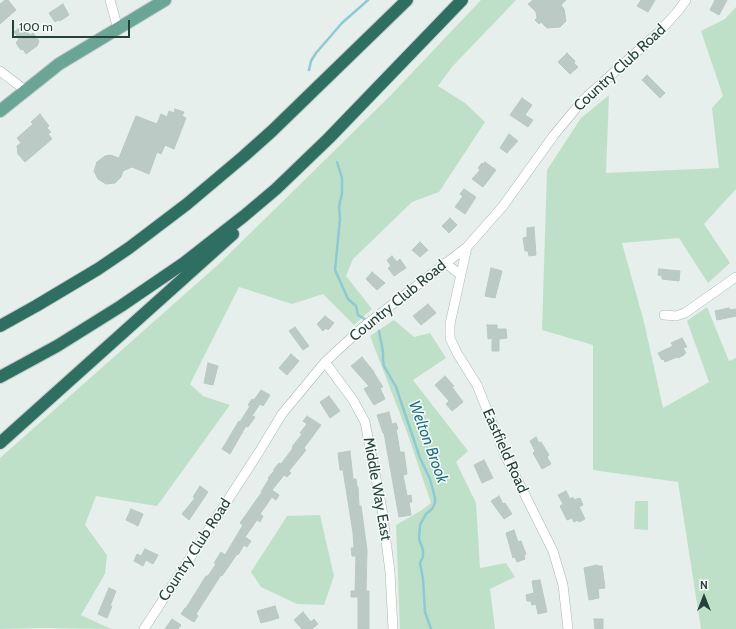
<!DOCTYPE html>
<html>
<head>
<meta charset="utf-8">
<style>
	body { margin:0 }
	#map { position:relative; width:736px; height:629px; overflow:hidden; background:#e6efeb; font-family:Cabin,sans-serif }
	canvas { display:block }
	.north { position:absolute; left:684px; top:577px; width:40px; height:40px; -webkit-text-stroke:3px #f7fbf9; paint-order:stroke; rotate:0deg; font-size:11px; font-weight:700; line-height:16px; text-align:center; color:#24423a }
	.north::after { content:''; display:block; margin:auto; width:14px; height:18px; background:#24423a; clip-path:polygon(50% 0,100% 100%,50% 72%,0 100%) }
	.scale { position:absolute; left:12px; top:20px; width:118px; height:18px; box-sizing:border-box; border:2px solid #24423a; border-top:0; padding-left:5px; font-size:12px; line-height:14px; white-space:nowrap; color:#24423a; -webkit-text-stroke:3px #f7fbf9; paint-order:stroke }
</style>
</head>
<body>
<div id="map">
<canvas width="736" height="629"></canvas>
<div class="north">N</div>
<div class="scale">100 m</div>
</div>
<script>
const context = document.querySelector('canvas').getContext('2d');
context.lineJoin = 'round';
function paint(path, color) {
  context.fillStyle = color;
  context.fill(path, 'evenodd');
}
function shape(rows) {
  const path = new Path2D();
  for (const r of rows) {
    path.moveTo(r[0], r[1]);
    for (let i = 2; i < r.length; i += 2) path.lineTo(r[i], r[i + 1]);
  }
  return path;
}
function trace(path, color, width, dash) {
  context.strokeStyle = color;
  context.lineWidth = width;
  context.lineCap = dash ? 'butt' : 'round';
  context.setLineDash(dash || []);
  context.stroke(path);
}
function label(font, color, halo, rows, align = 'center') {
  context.font = font + ' Cabin,sans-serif';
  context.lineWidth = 3;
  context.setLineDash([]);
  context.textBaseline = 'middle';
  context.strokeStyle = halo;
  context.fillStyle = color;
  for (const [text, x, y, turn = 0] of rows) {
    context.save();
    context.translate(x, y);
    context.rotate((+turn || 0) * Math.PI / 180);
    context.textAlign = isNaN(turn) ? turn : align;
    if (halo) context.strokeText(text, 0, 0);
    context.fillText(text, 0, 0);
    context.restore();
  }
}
paint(shape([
	[481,0,516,0,452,67,438,86,465,103,485,122,439,192,412,202,353,259,346,276,372,309,354,325,323,294,292,304,239,287,190,384,203,396,230,405,157,506,96,496,85,525,107,555,105,574,81,615,111,629,43,628,0,629,0,458,221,262,391,95],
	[736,7,736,189,704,224,730,263,708,283,679,238,622,243,644,322,663,408,709,382,687,321,707,307,729,361,736,358,736,629,701,629,678,482,593,470,593,345,542,330,547,170,581,118,609,95,606,173,719,168,712,108,723,96,701,31,725,19],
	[394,320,414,337,430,333,446,358,413,380,468,451,456,462,476,503,480,568,506,563,515,577,490,589,495,629,400,629,396,525,422,510,431,503,407,432,370,336],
	[635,501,648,501,648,530,634,529],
	[320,515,334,576,324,605,297,604,261,587,251,572,287,516]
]), '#bfe0c8');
trace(shape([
	[309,70,311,61,316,53,342,23,368,0],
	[337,162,342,178,342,193,339,207,340,219,335,270,348,299,356,306,358,315,366,320],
	[379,331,383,352,383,360,384,366,396,387,420,458,430,479,435,498,435,503,432,509,426,514,420,525,419,539,423,550,423,557,420,563,423,579,425,612,431,629]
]), '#8ec9d4', 2.5);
const building = shape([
	[5,0,8,0,16,10,0,24,0,4,5,0],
	[533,0,566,0,561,5,564,9,566,21,560,27,547,28,541,22,539,24,535,20,537,18,536,12,528,4,533,0],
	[641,0,655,0,648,12,637,6,641,0],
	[715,0,727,0,719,15,710,10,715,0],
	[63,4,69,15,60,21,58,20,55,22,49,13,63,4],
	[22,26,30,35,33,33,39,41,37,46,26,54,23,49,21,50,16,43,19,39,14,32,22,26],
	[567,53,575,61,574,63,578,67,570,74,558,62,567,53],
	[647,75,665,93,660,98,642,80,647,75],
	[522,98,532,105,525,115,533,120,528,127,510,115,522,98],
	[175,109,184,112,182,116,186,118,174,149,165,145,161,154,157,152,149,174,132,167,123,171,121,177,115,183,106,184,98,179,94,171,97,162,105,156,110,155,119,158,136,116,157,124,161,114,167,117,169,111,174,113,175,109],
	[40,114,49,126,47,128,51,132,48,134,52,139,25,162,18,154,17,146,21,143,17,138,33,124,31,122,40,114],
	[509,134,518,141,507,153,500,148,509,134],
	[485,162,496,170,483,187,472,179,480,170,478,168,482,163,484,164,485,162],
	[464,189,476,197,465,214,455,207,463,196,460,194,464,189],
	[450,218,457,225,449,233,442,226,450,218],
	[534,227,536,255,529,256,528,251,525,251,523,238,527,237,527,228,534,227],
	[420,242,428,250,420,257,412,250,420,242],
	[392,256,397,262,400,259,406,268,394,276,388,268,391,266,387,260,392,256],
	[491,268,502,271,495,298,485,296,491,268],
	[659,269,680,271,679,281,662,279,662,276,658,275,659,269],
	[372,272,385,283,377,290,366,279,372,272],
	[428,304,436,313,421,325,413,316,428,304],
	[729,308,729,310,736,309,736,316,717,320,715,311,729,308],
	[325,316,334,323,328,330,326,328,323,331,317,324,325,316],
	[487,325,497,325,497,329,506,329,507,338,499,339,499,351,492,351,492,338,488,339,487,325],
	[295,327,309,346,303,350,289,331,295,327],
	[682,338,687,347,683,348,686,353,684,354,684,355,678,358,677,357,665,362,664,359,662,360,658,353,673,346,671,343,682,338],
	[291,354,299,361,287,375,279,368,291,354],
	[362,357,374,372,374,373,383,387,380,388,385,399,374,405,364,389,369,386,351,366,362,357],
	[208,363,218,366,213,385,204,383,208,363],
	[445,376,454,386,452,387,463,402,452,411,446,404,449,401,435,385,445,376],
	[261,390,270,395,263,406,260,404,252,416,255,417,248,427,246,426,230,454,222,449,239,421,240,422,250,406,248,405,252,399,254,400,261,390],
	[329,396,340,411,330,418,320,402,329,396],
	[389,412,392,424,396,423,398,429,396,429,400,452,404,452,407,474,403,475,407,496,411,495,412,502,409,502,411,515,399,517,384,433,383,433,377,415,389,412],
	[307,416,321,425,304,448,306,450,289,471,291,473,287,477,284,475,272,490,279,495,276,500,272,497,260,514,263,516,260,522,257,520,245,537,251,541,247,547,244,545,238,555,237,554,222,576,221,575,196,614,198,616,194,622,181,614,185,608,186,608,206,576,208,576,216,564,214,563,221,552,225,555,243,525,240,523,262,492,261,492,269,479,268,478,274,471,274,469,279,463,281,464,293,448,292,447,302,434,300,433,307,424,303,421,307,416],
	[536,437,539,443,541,442,549,455,547,457,551,464,542,469,533,453,535,451,530,441,536,437],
	[350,451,353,479,356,479,357,487,358,487,359,506,361,506,367,550,366,591,369,591,369,629,358,629,358,597,351,597,351,591,355,591,356,556,352,556,351,548,354,548,353,533,343,470,340,470,338,453,350,451],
	[484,460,493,478,482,483,474,465,484,460],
	[200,486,208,492,189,520,182,514,195,498,193,497,200,486],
	[566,491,570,499,573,497,574,500,580,498,583,505,579,507,585,519,579,522,578,520,574,522,572,518,567,520,560,506,563,504,558,495,566,491],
	[499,496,503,504,505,503,512,514,504,519,491,501,499,496],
	[131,509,143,514,138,526,126,520,131,509],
	[514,530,518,542,521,541,526,554,524,555,525,559,517,562,515,557,513,558,506,533,514,530],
	[145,549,158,555,153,564,146,560,143,566,134,561,137,554,141,556,145,549],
	[597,565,597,566,602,566,605,588,598,589,599,598,589,600,584,568,597,565],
	[540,580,547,612,538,614,536,604,532,605,531,601,527,601,526,595,534,593,532,581,540,580],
	[109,588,116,591,110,606,112,606,107,618,98,614,109,588],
	[275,606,279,618,261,623,257,611,275,606],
	[303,612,311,622,314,619,318,624,312,629,302,629,294,620,303,612],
	[172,619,181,625,178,629,165,629,172,619],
	[594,619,603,619,603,629,595,629,594,619]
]);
paint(building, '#bbcac4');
trace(building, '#b8c9c2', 1);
const minor = shape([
	[110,0,118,29],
	[0,71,25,90],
	[467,247,450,324,450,338,457,353,477,385,505,455,553,551,563,585,568,629],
	[445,263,461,275],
	[664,315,676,316,685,313,736,277],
	[325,362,353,400,365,422,382,509,390,572,393,629],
	[144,629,259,452,282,414,325,362,363,327,467,247,503,206,554,135,583,100,659,32,678,11,686,0]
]);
const major = shape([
	[0,111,59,64,165,0]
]);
const highway = shape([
	[0,326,36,306,98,269,129,248,187,204,244,156,272,131,407,0],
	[0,377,57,346,121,306,184,263,244,216,276,189,329,138,462,0],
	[0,443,233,234]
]);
trace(minor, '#a8b8b2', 10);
trace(major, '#c2cac8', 14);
trace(highway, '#c2cac8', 14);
trace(minor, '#fff', 9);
trace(major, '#6aa596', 12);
trace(highway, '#2f6f62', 12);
label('15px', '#24423a', '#f7fbf9', [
	["Country Club Road",620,68,-43],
	["Country Club Road",398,301,-39],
	["Eastfield Road",505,451,66],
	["Middle Way East",377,489,80],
	["Country Club Road",195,550,-57]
]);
label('italic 16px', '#1c6f80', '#f7fbf9', [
	["Welton Brook",428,442,70]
]);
</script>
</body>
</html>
